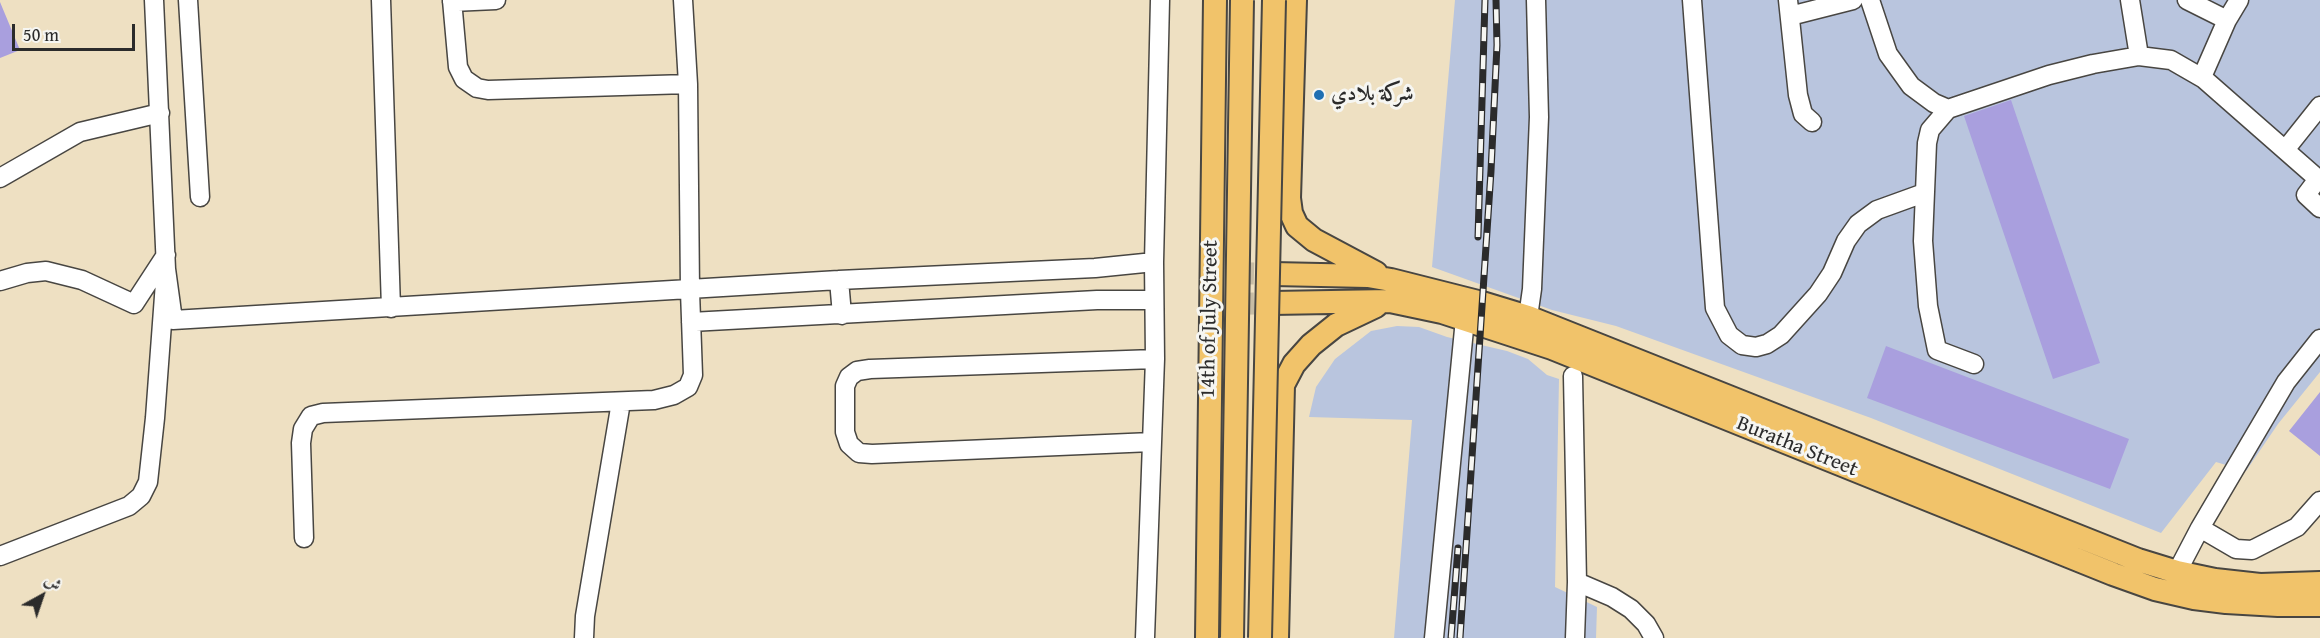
<!DOCTYPE html>
<html>
<head>
<meta charset="utf-8">
<style>
	body { margin:0 }
	#map { position:relative; width:2320px; height:638px; overflow:hidden; background:#eee0c2; font-family:"Gentium Book Plus",Amiri,serif }
	canvas { display:block }
	.north { position:absolute; left:12px; top:566px; width:60px; height:60px; -webkit-text-stroke:4px #f6f6f2; paint-order:stroke; rotate:40deg; font-size:16px; font-weight:700; line-height:24px; text-align:center; color:#2b2b2b }
	.north::after { content:''; display:block; margin:auto; width:21px; height:27px; background:#2b2b2b; clip-path:polygon(50% 0,100% 100%,50% 72%,0 100%) }
	.scale { position:absolute; left:12px; top:24px; width:123px; height:27px; box-sizing:border-box; border:3px solid #2b2b2b; border-top:0; padding-left:8px; font-size:18px; line-height:21px; white-space:nowrap; color:#2b2b2b; -webkit-text-stroke:4px #f6f6f2; paint-order:stroke }
</style>
</head>
<body>
<div id="map">
<canvas width="2320" height="638"></canvas>
<div class="north">ش</div>
<div class="scale">50 m</div>
</div>
<script>
const context = document.querySelector('canvas').getContext('2d');
context.lineJoin = 'round';
function paint(path, color) {
  context.fillStyle = color;
  context.fill(path, 'evenodd');
}
function shape(rows) {
  const path = new Path2D();
  for (const r of rows) {
    path.moveTo(r[0], r[1]);
    for (let i = 2; i < r.length; i += 2) path.lineTo(r[i], r[i + 1]);
  }
  return path;
}
function trace(path, color, width, dash) {
  context.strokeStyle = color;
  context.lineWidth = width;
  context.lineCap = dash ? 'butt' : 'round';
  context.setLineDash(dash || []);
  context.stroke(path);
}
function label(font, color, halo, rows, align = 'center') {
  context.font = font + ' "Gentium Book Plus",Amiri,serif';
  context.lineWidth = 6;
  context.setLineDash([]);
  context.textBaseline = 'middle';
  context.strokeStyle = halo;
  context.fillStyle = color;
  for (const [text, x, y, turn = 0] of rows) {
    context.save();
    context.translate(x, y);
    context.rotate((+turn || 0) * Math.PI / 180);
    context.textAlign = isNaN(turn) ? turn : align;
    if (halo) context.strokeText(text, 0, 0);
    context.fillText(text, 0, 0);
    context.restore();
  }
}
paint(shape([
	[1455,0,2320,0,2320,372,2278,424,2246,471,2216,462,2161,533,1871,418,1616,326,1552,310,1432,267],
	[1397,326,1419,327,1447,337,1507,351,1528,359,1547,375,1559,379,1555,587,1597,607,1596,638,1394,638,1412,420,1309,417,1316,387,1335,359,1371,331]
]), '#b9c5de');
paint(shape([
	[0,2,20,50,0,58],
	[2011,100,2100,363,2053,379,1964,116],
	[1886,346,2129,439,2110,489,1867,398],
	[2320,392,2320,456,2289,431]
]), '#a99fde');
trace(shape([
	[1232,273,1273,274],
	[1232,304,1272,303]
]), '#c7bca4', 22, [22, 11]);
const minor = shape([
	[188,0,200,197],
	[381,0,391,308],
	[452,0,458,67,464,79,477,88,488,90,688,84],
	[1692,0,1715,308,1729,335,1742,345,1756,347,1767,344,1781,335,1818,294,1832,273,1846,241,1858,224,1877,210,1924,193],
	[1788,0,1798,95,1803,114,1812,122],
	[1870,0,1888,54,1911,86,1934,103,1948,109,2049,75,2093,64,2139,56,2171,60,2204,79,2318,179,2306,195,2320,208],
	[2130,0,2139,56],
	[2187,0,2227,20,2202,77],
	[452,2,496,0],
	[1790,16,1853,0],
	[2227,20,2239,0],
	[1948,109,1930,130,1927,143,1923,241,1928,306,1937,350,1974,364],
	[2285,150,2320,106],
	[0,178,80,132,160,113],
	[166,269,173,320,839,280,1095,268,1154,262],
	[839,280,842,315],
	[0,281,27,273,46,271,82,280,134,304,166,255],
	[1528,317,1532,289,1539,117,1536,0],
	[691,322,1097,300,1154,300],
	[1573,376,1577,582,1575,638],
	[1152,442,872,454,859,453,849,444,845,432,845,386,849,377,857,371,870,369,1155,359],
	[2200,528,2236,549,2252,550,2297,527,2320,501],
	[304,538,301,443,303,429,311,416,323,413,654,400,674,395,688,387,693,375,690,291,688,84,683,0],
	[0,556,129,506,141,496,148,482,155,418,166,269,154,0],
	[2177,572,2200,528,2286,382,2320,339],
	[1577,582,1612,597,1631,609,1646,624,1654,638],
	[584,638,585,616,621,402],
	[1145,638,1155,359,1154,262,1160,0],
	[1434,638,1465,319]
]);
const major = shape([
	[1295,0,1289,198,1291,213,1297,226,1314,240,1376,273],
	[1273,274,1368,276,1391,280,1482,303,1528,317,2138,560,2177,572,2215,580,2260,585,2320,583],
	[1272,303,1390,301,1442,312,1552,348,2113,574,2155,589,2194,598,2226,602,2278,605,2320,605],
	[1207,638,1215,0],
	[1277,638,1283,385,1294,364,1311,345,1336,325,1376,306]
]);
trace(minor, '#484642', 21);
trace(major, '#484642', 26);
trace(minor, '#fff', 18);
trace(major, '#f1c36a', 22);
const rail = shape([
	[1478,237,1485,0],
	[1451,638,1458,548],
	[1460,638,1491,171,1497,45,1496,0]
]);
trace(rail, '#2b2b2b', 7);
trace(rail, '#f6f6f2', 4.5, [14]);
const majorBridge = shape([
	[1232,638,1242,0],
	[1260,638,1274,0]
]);
trace(majorBridge, '#484642', 26, []);
trace(majorBridge, '#f1c36a', 22);
for (const [x, y, r, color] of [
	[1319,95,6,"#1f6fb2"]
]) {
  const dot = new Path2D();
  dot.arc(x, y, r, 0, 2 * Math.PI);
  context.fillStyle = color;
  context.fill(dot);
  trace(dot, '#f6f6f2', 2);
}
label('bold 21px', '#2b2b2b', '#f6f6f2', [
	["شركة بلادي",1331,95]
], 'left');
label('21px', '#2b2b2b', '#f6f6f2', [
	["14th of July Street",1210,319,-89],
	["Buratha Street",1797,447,22]
]);
</script>
</body>
</html>
